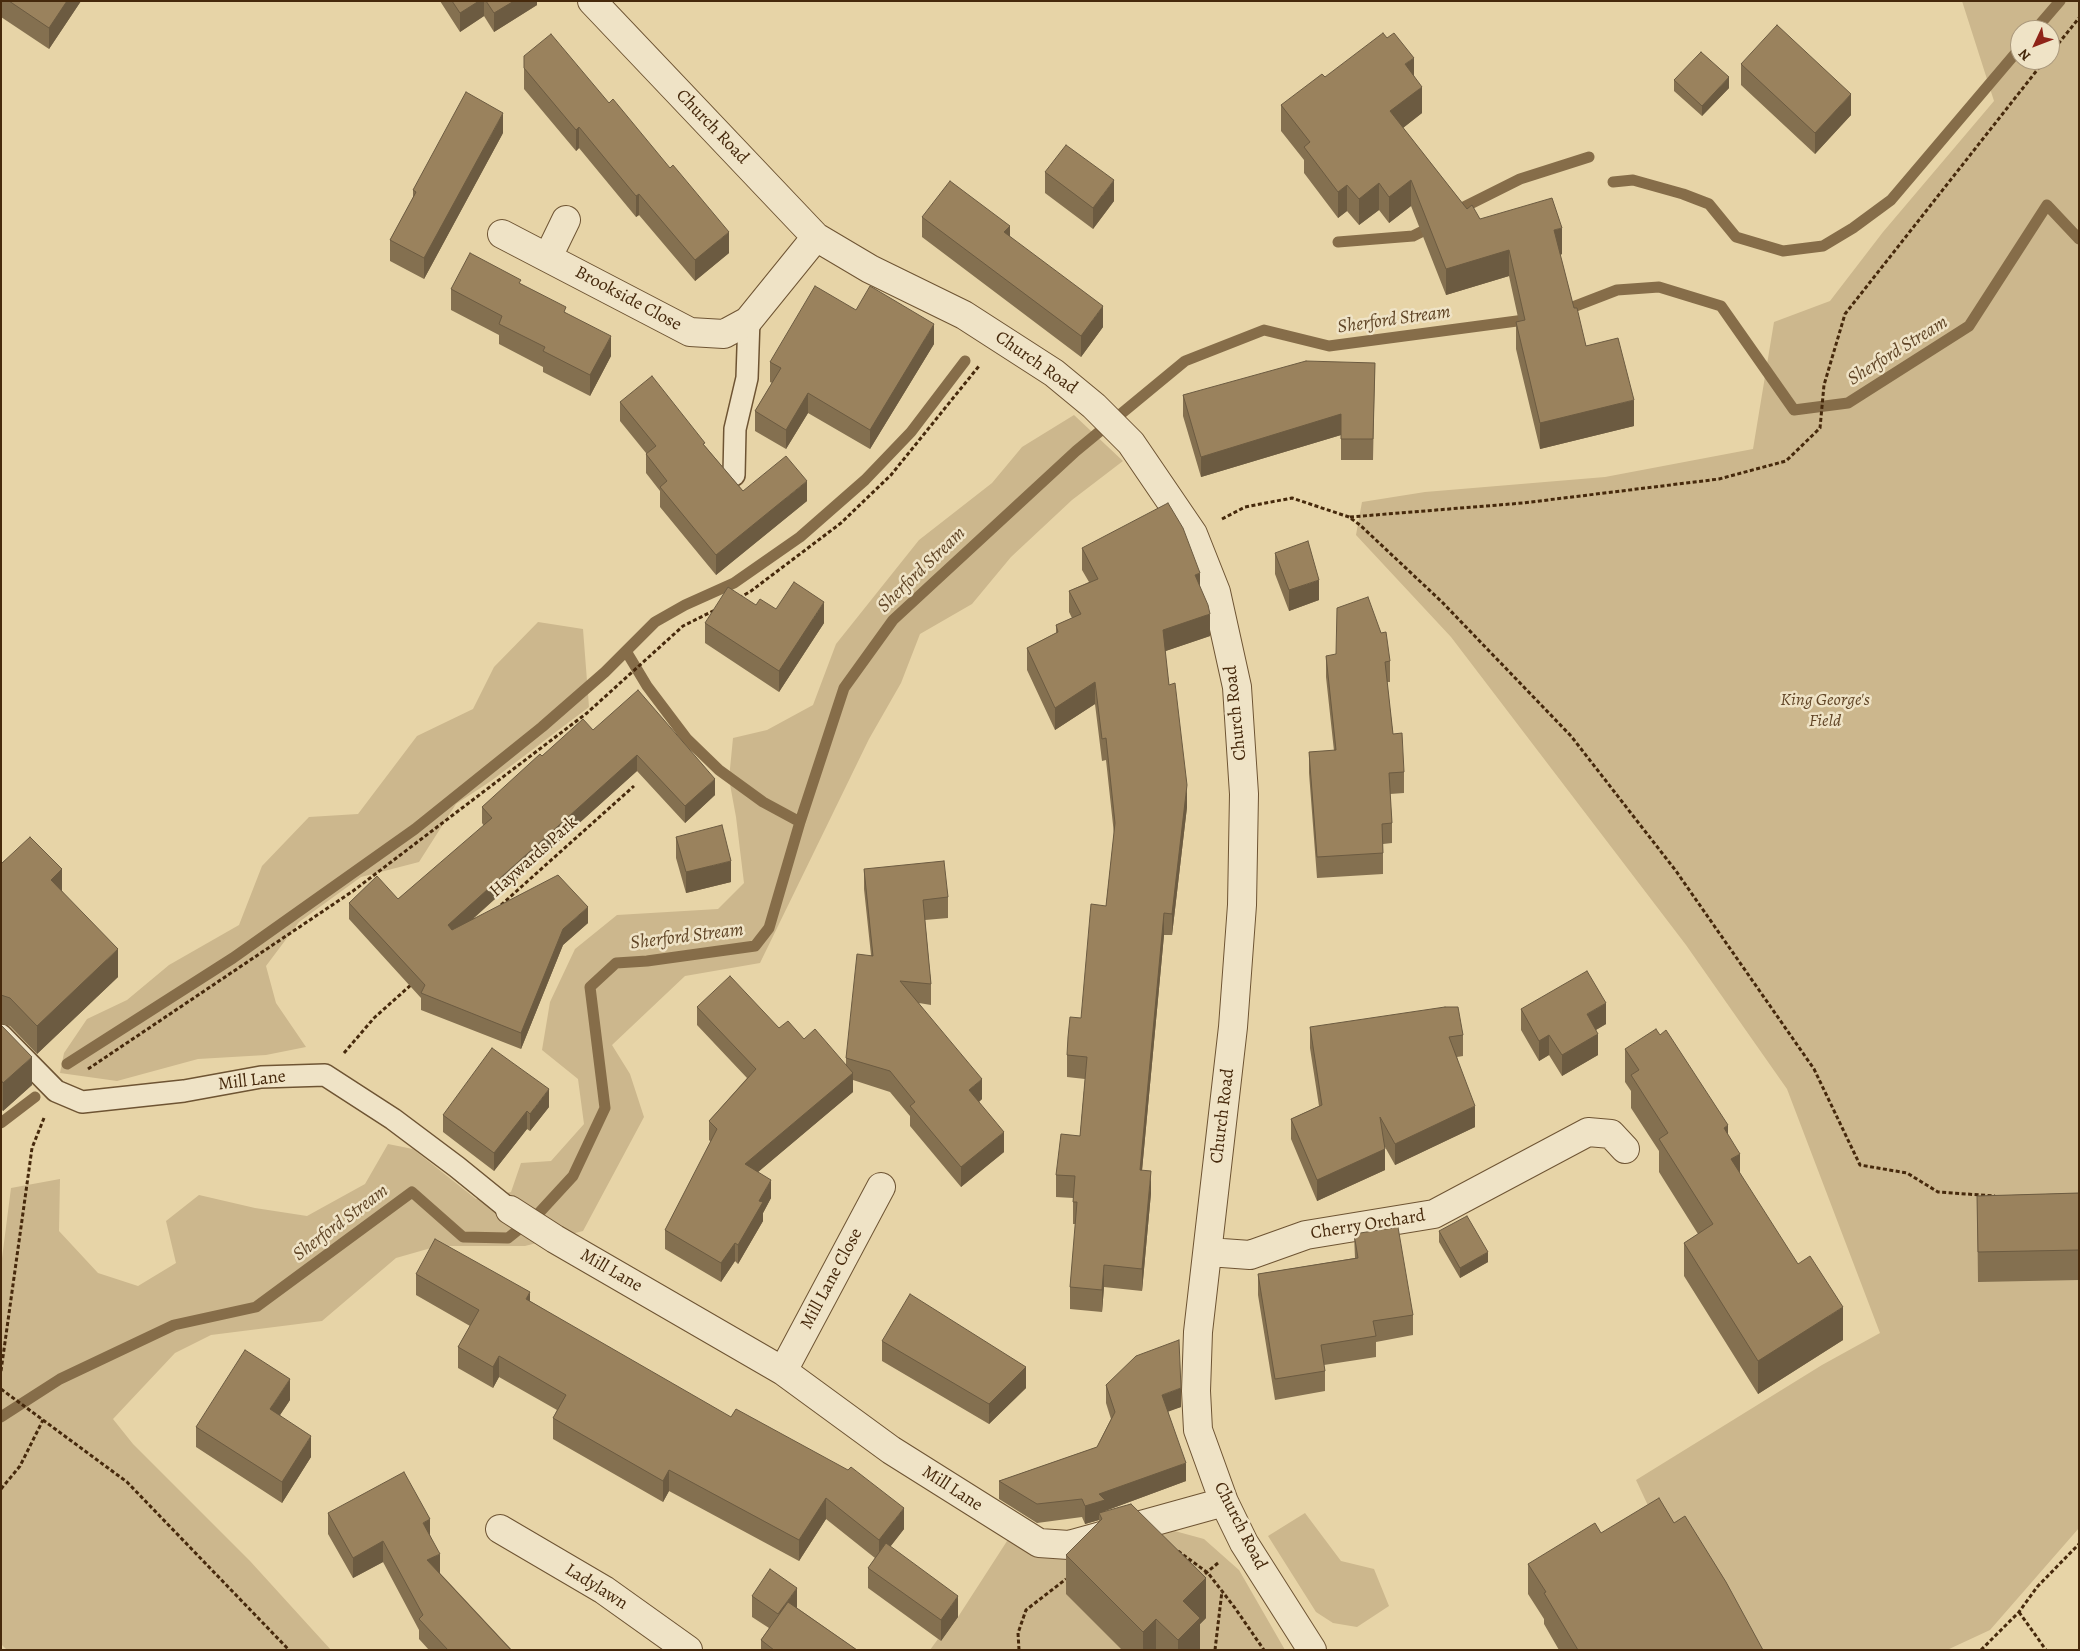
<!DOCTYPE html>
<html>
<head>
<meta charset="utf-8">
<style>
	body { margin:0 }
	#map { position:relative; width:2080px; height:1651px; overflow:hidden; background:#e7d4a7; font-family:Alegreya,serif }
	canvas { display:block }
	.frame { position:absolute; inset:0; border:2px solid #46290c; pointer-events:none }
	.north { position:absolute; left:2010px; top:20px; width:50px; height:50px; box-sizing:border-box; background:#efe3c6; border:1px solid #ab997c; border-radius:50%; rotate:227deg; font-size:14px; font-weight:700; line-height:20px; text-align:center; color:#46290c }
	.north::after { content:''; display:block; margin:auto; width:18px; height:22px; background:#8f2418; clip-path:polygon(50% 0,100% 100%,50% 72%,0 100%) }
</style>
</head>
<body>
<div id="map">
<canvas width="2080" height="1651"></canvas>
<div class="frame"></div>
<div class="north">N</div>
</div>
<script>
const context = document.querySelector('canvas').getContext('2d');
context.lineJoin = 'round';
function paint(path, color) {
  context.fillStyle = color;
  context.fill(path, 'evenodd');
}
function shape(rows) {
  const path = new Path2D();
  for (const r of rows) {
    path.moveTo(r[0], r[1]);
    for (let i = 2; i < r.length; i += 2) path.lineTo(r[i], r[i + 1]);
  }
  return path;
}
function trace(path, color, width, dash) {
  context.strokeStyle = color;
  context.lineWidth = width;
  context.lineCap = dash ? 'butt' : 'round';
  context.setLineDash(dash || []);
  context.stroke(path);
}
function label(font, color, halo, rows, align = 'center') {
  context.font = font + ' Alegreya,serif';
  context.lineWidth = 5;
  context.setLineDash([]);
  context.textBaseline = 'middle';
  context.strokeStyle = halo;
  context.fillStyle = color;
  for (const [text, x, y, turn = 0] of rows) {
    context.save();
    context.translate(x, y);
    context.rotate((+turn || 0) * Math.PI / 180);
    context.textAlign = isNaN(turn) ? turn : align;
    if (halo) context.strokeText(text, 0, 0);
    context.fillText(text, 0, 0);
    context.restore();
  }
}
paint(shape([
	[1962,1,2079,1,2079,1528,1990,1630,1947,1650,1747,1650,1659,1529,1636,1480,1822,1365,1880,1333,1787,1089,1686,945,1451,637,1356,535,1362,502,1425,492,1605,477,1753,449,1774,322,1830,301,1883,232,1994,101],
	[2020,30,2050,30,2050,60,2020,60],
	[1074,415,1123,461,1072,500,1011,557,972,604,920,634,901,683,869,739,760,963,685,976,612,1045,630,1074,644,1117,583,1231,525,1246,438,1246,396,1258,322,1321,211,1335,175,1353,113,1419,133,1444,250,1561,331,1650,7,1650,1,1644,1,1266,11,1188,60,1179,59,1231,98,1273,138,1286,176,1263,166,1221,199,1195,255,1208,307,1216,365,1184,388,1144,413,1149,476,1199,511,1192,521,1163,551,1161,584,1124,578,1079,542,1050,550,1002,575,949,617,915,718,909,744,883,736,817,729,779,733,738,767,730,813,705,836,644,919,540,992,483,1022,447],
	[538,622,583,629,589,707,491,781,456,804,419,862,361,877,299,922,266,966,276,1003,306,1047,266,1055,198,1059,117,1081,60,1073,64,1053,87,1019,127,1000,169,965,239,925,262,866,309,817,358,814,417,736,473,709,494,667],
	[1305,1513,1341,1561,1374,1569,1389,1606,1357,1627,1333,1623,1316,1612,1268,1536],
	[1171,1530,1204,1539,1239,1570,1285,1650,930,1650,938,1639,941,1641,958,1617,1009,1538]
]), '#ccb78d');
trace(shape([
	[2035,30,2060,1],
	[1613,182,1633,180,1683,194,1709,204,1736,237,1783,251,1823,246,1853,228,1891,200,2020,48],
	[1453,214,1462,208,1520,179,1589,157],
	[1338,242,1413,236,1435,225],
	[1560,312,1617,290,1659,287,1721,306,1794,410,1848,403,1969,326,2047,205,2079,239],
	[626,651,647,686,687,739,719,770,763,802,800,822],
	[67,1064,233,958,415,829,542,727,605,672,655,622,685,605,734,583,800,537,865,480,911,432,965,361],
	[1,1123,35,1097],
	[1,1417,60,1379,174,1325,256,1307,412,1192,463,1237,508,1238,538,1214,573,1176,605,1108,590,987,616,963,647,961,755,946,769,928,800,822,844,688,893,620,1076,451,1185,361,1264,330,1329,346,1532,319]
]), '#866d49', 11);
const lane = shape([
	[734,475,735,429,747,378,749,319],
	[1,1035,56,1091,82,1102,184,1091,261,1077,325,1075,393,1119,457,1167,510,1210]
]);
const street = shape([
	[592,1,816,237,870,269,964,315,1054,373,1094,406,1131,443,1193,534,1216,592,1237,687,1244,794,1242,905,1233,1027,1198,1332,1196,1391,1198,1430,1224,1502,1244,1543,1312,1650],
	[502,234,690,332,724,334,748,321,816,237],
	[548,257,566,220],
	[510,1210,555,1239,783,1371,891,1450,1039,1543,1069,1545,1224,1502],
	[1208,1252,1250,1255,1306,1235,1434,1214,1588,1132,1611,1134,1625,1149],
	[783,1371,881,1187],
	[500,1529,604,1590,688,1650]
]);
trace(lane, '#6e5433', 24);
trace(street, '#6e5433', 30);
trace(shape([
	[2050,54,2079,18],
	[1350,517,1523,503,1719,479,1786,461,1820,428,1824,385,1845,314,2045,60],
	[1222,519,1245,507,1292,498,1349,517,1360,525,1442,602,1571,736,1676,871,1814,1069,1860,1165,1907,1173,1938,1192,1995,1196],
	[739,598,751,591,841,523,891,475,979,366],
	[501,905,634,786],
	[344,1053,374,1018,412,984],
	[88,1069,353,891,587,713,683,626,715,610],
	[1,1371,32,1148,44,1118],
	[1,1389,127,1482,289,1650],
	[1,1489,20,1466,43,1420],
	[1178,1551,1208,1573,1235,1608,1264,1650],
	[1200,1578,1218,1563],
	[2019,1612,2046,1650],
	[1019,1650,1018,1633,1026,1610,1066,1579],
	[1215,1650,1222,1591],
	[1981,1650,2019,1612,2037,1587,2079,1544]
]), '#46290c', 3, [4, 2.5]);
trace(lane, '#efe3c6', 21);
trace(street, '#efe3c6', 28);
paint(shape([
	[1,1,81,1,49,49,1,17],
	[440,1,537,1,537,5,494,32,484,16,460,32],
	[524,56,729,253,695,281,639,215,636,217,579,148,576,151,524,89],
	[1741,64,1851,115,1815,154,1741,85],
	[1414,75,1422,113,1403,128,1467,209,1480,219,1562,254,1560,255,1574,308,1586,346,1634,426,1540,449,1516,349,1516,322,1519,322,1509,276,1446,295,1411,206,1389,223,1379,210,1359,225,1347,211,1338,218,1304,173,1304,160,1281,131,1281,105,1325,77],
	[1674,80,1729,88,1702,116,1674,91],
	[503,133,424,279,390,261,390,240,413,198,413,190],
	[1045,172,1114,201,1093,229,1045,193],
	[922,217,1103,327,1081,357,922,237],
	[521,284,566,313,611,356,590,396,543,372,543,367,499,344,499,335,451,310,451,289],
	[856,310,934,344,870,449,808,413,786,449,755,431,755,411,772,383,770,382,770,362],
	[1375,363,1373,460,1341,460,1341,435,1201,477,1183,416,1183,395],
	[620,402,705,446,743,491,807,501,716,575,660,507,660,491,646,473,646,453,620,421],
	[1082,548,1200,588,1210,636,1165,651,1169,685,1187,807,1172,935,1164,935,1142,1170,1151,1193,1142,1291,1104,1287,1102,1312,1070,1309,1070,1287,1076,1224,1073,1224,1073,1198,1056,1197,1056,1175,1080,1136,1085,1079,1067,1077,1067,1055,1081,1018,1106,906,1114,834,1106,760,1102,761,1095,704,1055,730,1027,670,1027,648,1056,633,1056,625,1072,618,1069,612,1069,591,1089,582,1082,570],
	[1275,553,1319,600,1289,611,1275,574],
	[756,605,776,609,824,623,779,692,705,643,705,623],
	[1326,656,1390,661,1390,682,1387,682,1393,734,1404,772,1404,793,1390,794,1392,823,1392,843,1383,844,1383,874,1317,878,1309,773,1309,752,1334,751,1326,677],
	[593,730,715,795,685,823,637,771,474,918,588,923,563,945,521,1049,421,1010,421,998,349,919,349,903,398,899,484,826,482,823,482,807,542,756],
	[676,837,731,882,686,893,676,858],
	[1,864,62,891,118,977,37,1054,10,1026,1,1024],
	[864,869,948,897,948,918,925,920,931,984,931,1005,919,1003,982,1099,979,1102,1004,1152,961,1187,910,1126,910,1116,890,1092,853,1080,853,1092,758,1172,771,1198,763,1213,763,1221,738,1264,735,1261,721,1282,665,1249,665,1230,711,1142,709,1140,709,1121,747,1078,697,1025,697,1007,779,1028,804,1039,846,1066,846,1058,871,955,864,889],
	[1521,1009,1606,1024,1596,1030,1598,1055,1562,1076,1549,1055,1539,1061,1521,1030],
	[1,1025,32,1085,3,1111,1,1109],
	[1310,1027,1463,1035,1463,1056,1457,1057,1475,1127,1395,1165,1385,1147,1385,1170,1317,1201,1291,1139,1291,1119,1319,1106,1310,1048],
	[1625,1049,1728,1135,1740,1174,1843,1340,1758,1394,1684,1276,1684,1243,1698,1234,1659,1172,1659,1151,1631,1108,1631,1091,1625,1082],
	[549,1107,530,1131,527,1129,494,1171,443,1132,443,1115],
	[2079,1193,2079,1280,1978,1282,1977,1196],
	[1439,1231,1488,1262,1460,1278,1439,1242],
	[1354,1234,1413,1315,1413,1335,1376,1342,1376,1357,1324,1365,1325,1371,1325,1391,1275,1400,1258,1295,1258,1274,1355,1258],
	[416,1274,530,1301,904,1529,890,1547,958,1617,941,1641,868,1588,868,1568,875,1558,826,1519,799,1561,669,1491,663,1502,553,1439,553,1418,557,1410,499,1377,493,1388,458,1368,458,1347,470,1326,416,1295],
	[882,1341,1026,1388,989,1424,882,1361],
	[1106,1385,1181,1407,1168,1411,1186,1481,1105,1511,1206,1618,1200,1624,1200,1650,1122,1650,1066,1594,1066,1555,1099,1522,1099,1520,1085,1524,1082,1517,1037,1523,999,1499,999,1481,1097,1447,1111,1419,1106,1403],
	[290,1400,280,1415,311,1457,282,1503,196,1447,196,1427],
	[328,1513,430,1535,440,1573,512,1650,429,1650,419,1639,419,1630,383,1562,353,1578,328,1534],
	[1674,1523,1763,1650,1559,1650,1544,1624,1544,1619,1528,1594,1528,1564,1601,1533],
	[752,1596,797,1608,857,1650,761,1650,761,1640,769,1628,752,1617]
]), '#847050');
paint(shape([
	[67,1,81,1,49,49,49,28],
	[479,1,484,1,484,16,460,32,460,13],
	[514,1,537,1,537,5,494,32,494,13],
	[1414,58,1414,84,1405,64],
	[1729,77,1729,88,1702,116,1702,106],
	[1422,87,1422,113,1390,138,1390,111],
	[1851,94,1851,115,1815,154,1815,133],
	[503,113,503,133,424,279,424,258],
	[579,127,579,148,576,151,576,130],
	[1114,180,1114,201,1093,229,1093,208],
	[1411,180,1411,206,1389,223,1389,197],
	[1379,183,1379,210,1359,225,1359,199],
	[1347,185,1347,211,1338,218,1338,192],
	[639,194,639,215,636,217,636,196],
	[1010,226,1010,246,1004,232],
	[1562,228,1562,254,1554,257,1554,230],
	[729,232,729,253,695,281,695,260],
	[1509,250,1509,276,1446,295,1446,269],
	[1103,306,1103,327,1081,357,1081,336],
	[934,324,934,344,870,449,870,430],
	[611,336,611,356,590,396,590,375],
	[808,393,808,413,786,449,786,430],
	[1634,400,1634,426,1540,449,1540,423],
	[1341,414,1341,435,1201,477,1201,457],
	[807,481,807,501,716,575,716,555],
	[1200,573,1200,594,1195,575],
	[1319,580,1319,600,1289,611,1289,590],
	[824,602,824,623,779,692,779,671],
	[1210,614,1210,636,1163,652,1163,630],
	[1095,682,1095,704,1055,730,1055,708],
	[637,755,637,771,448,941,448,925],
	[715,779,715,795,685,823,685,806],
	[1187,785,1187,807,1172,935,1172,914],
	[731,861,731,882,686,893,686,872],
	[62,869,62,898,51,880],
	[588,907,588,923,563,945,521,1049,521,1033,563,929],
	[1164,913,1164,935,1140,1192,1140,1170],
	[118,949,118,977,37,1054,37,1026],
	[1606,1003,1606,1024,1587,1035,1587,1014],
	[1598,1034,1598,1055,1562,1076,1562,1055],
	[1549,1035,1549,1055,1539,1061,1539,1041],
	[32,1057,32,1085,3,1111,3,1083],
	[853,1073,853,1092,745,1183,745,1164],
	[982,1079,982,1099,969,1110,969,1090],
	[549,1089,549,1107,530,1131,530,1114],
	[1475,1106,1475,1127,1395,1165,1395,1144],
	[527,1111,527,1129,494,1171,494,1153],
	[1728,1125,1728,1158,1724,1128],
	[1004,1132,1004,1152,961,1187,961,1167],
	[1385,1149,1385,1170,1317,1201,1317,1180],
	[1740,1154,1740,1187,1731,1159],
	[1151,1171,1151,1193,1142,1291,1142,1269],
	[771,1180,771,1198,763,1213,763,1221,738,1264,738,1245,759,1201],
	[735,1243,735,1261,721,1282,721,1263],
	[1488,1252,1488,1262,1460,1278,1460,1268],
	[1104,1265,1104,1287,1102,1312,1102,1290],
	[530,1292,530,1313,526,1299],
	[1843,1307,1843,1340,1758,1394,1758,1361],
	[499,1356,499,1377,493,1388,493,1367],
	[1026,1367,1026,1388,989,1424,989,1404],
	[290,1379,290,1400,270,1430,270,1409],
	[1181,1388,1181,1407,1162,1414,1162,1395],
	[311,1436,311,1457,282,1503,282,1482],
	[1186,1463,1186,1481,1105,1511,1105,1519,1099,1513,1099,1520,1085,1524,1085,1506,1099,1494],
	[669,1470,669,1491,663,1502,663,1481],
	[826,1498,826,1519,799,1561,799,1540],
	[904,1508,904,1529,879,1561,879,1540],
	[430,1519,430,1540,423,1523],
	[383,1541,383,1562,353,1578,353,1558],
	[440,1554,440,1574,427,1560],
	[1206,1578,1206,1618,1200,1624,1200,1650,1178,1650,1178,1640,1183,1601],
	[797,1588,797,1609,778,1614],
	[958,1596,958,1617,941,1641,941,1620],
	[1156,1619,1156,1650,1143,1650,1143,1632]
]), '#6c5b41');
const building = shape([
	[9,1,67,1,49,28,9,1],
	[452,1,479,1,460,13,452,1],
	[486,1,514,1,494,13,486,1],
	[1777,25,1851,94,1815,133,1741,64,1777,25],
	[1383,33,1387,38,1394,33,1414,58,1405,64,1422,87,1390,111,1467,209,1472,205,1480,219,1552,198,1562,228,1554,230,1574,308,1577,308,1586,346,1618,338,1634,400,1540,423,1516,322,1525,320,1509,250,1446,269,1411,180,1389,197,1379,183,1359,199,1347,185,1338,192,1304,147,1310,142,1281,105,1322,74,1325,77,1383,33],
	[551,34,609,103,613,99,670,168,673,165,729,232,695,260,639,194,636,196,579,127,576,130,524,68,524,56,551,34],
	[1701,52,1729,77,1702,106,1674,80,1701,52],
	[466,92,503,113,424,258,390,240,416,192,413,190,466,92],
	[1066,145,1114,180,1093,208,1045,172,1066,145],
	[950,181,1010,226,1004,232,1103,306,1081,336,922,217,950,181],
	[470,253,521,280,519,283,566,307,564,312,611,336,590,375,543,351,545,347,499,324,502,316,451,289,470,253],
	[815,286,856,310,870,286,934,324,870,430,808,393,786,430,755,411,781,368,770,362,815,286],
	[1306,361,1375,363,1373,439,1341,439,1341,414,1201,457,1183,395,1306,361],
	[652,376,705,443,703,444,743,491,786,456,807,481,716,555,660,487,667,481,646,454,656,446,620,402,652,376],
	[1168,503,1183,528,1200,573,1195,575,1208,605,1210,614,1163,630,1169,685,1175,683,1187,785,1172,914,1164,913,1140,1170,1151,1171,1142,1269,1104,1265,1102,1290,1070,1287,1077,1202,1073,1202,1075,1176,1056,1175,1061,1134,1080,1136,1087,1057,1067,1055,1068,1037,1070,1017,1081,1018,1091,904,1106,906,1115,823,1106,738,1102,739,1095,682,1055,708,1027,648,1058,632,1056,625,1081,614,1069,591,1098,579,1082,548,1168,503],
	[1308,541,1319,580,1289,590,1275,553,1308,541],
	[794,582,824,602,779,671,705,623,728,587,756,605,760,599,776,609,794,582],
	[1368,597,1381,633,1386,632,1390,661,1385,662,1393,734,1402,733,1404,772,1389,773,1392,823,1382,824,1383,853,1317,857,1309,752,1336,750,1326,656,1336,654,1337,608,1368,597],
	[638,690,715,779,685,806,637,755,448,925,452,930,558,875,588,907,563,929,521,1033,421,993,425,985,349,903,377,876,398,899,492,818,482,807,540,754,542,756,583,719,593,730,638,690],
	[722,825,731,861,686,872,676,837,722,825],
	[30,837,62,869,51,880,118,949,37,1026,10,998,1,995,1,864,30,837],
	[944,861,948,897,923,900,931,984,900,981,982,1079,969,1090,1004,1132,961,1167,910,1106,915,1102,890,1071,846,1058,857,954,873,956,864,869,944,861],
	[1587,971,1606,1003,1587,1014,1598,1034,1562,1055,1549,1035,1539,1041,1521,1009,1587,971],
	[730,976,779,1028,788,1021,804,1039,815,1029,853,1073,745,1164,771,1180,759,1201,763,1202,738,1245,735,1243,721,1263,665,1230,717,1129,709,1121,756,1069,697,1007,730,976],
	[1445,1007,1458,1007,1463,1035,1449,1037,1475,1106,1395,1144,1380,1117,1385,1149,1317,1180,1291,1119,1322,1105,1310,1027,1445,1007],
	[1,1025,32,1057,3,1083,1,1080,1,1025],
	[1656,1029,1660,1035,1666,1030,1728,1125,1724,1128,1740,1154,1731,1159,1798,1264,1810,1256,1843,1307,1758,1361,1684,1243,1713,1224,1659,1139,1668,1133,1631,1075,1639,1070,1625,1049,1656,1029],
	[492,1048,549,1089,530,1114,527,1111,494,1153,443,1115,492,1048],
	[2079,1193,2079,1250,1978,1252,1977,1196,2079,1193],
	[1467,1216,1488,1252,1460,1268,1439,1231,1467,1216],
	[1398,1227,1413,1315,1373,1321,1376,1336,1321,1345,1325,1371,1275,1379,1258,1274,1358,1258,1354,1234,1398,1227],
	[435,1239,530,1292,526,1299,731,1417,736,1409,848,1470,851,1467,904,1508,879,1540,826,1498,799,1540,669,1470,663,1481,553,1418,566,1395,499,1356,493,1367,458,1347,479,1310,416,1274,435,1239],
	[910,1294,1026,1367,989,1404,882,1341,910,1294],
	[1179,1340,1181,1388,1162,1395,1186,1463,1099,1494,1105,1500,1085,1506,1082,1499,1037,1504,999,1481,1097,1447,1115,1412,1106,1385,1136,1356,1179,1340],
	[245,1350,290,1379,270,1409,311,1436,282,1482,196,1427,245,1350],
	[404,1472,430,1519,423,1523,440,1554,427,1560,511,1650,448,1650,419,1619,423,1615,383,1541,353,1558,328,1513,404,1472],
	[1659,1498,1674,1523,1685,1516,1726,1582,1763,1650,1578,1650,1544,1593,1546,1592,1528,1564,1595,1523,1601,1533,1659,1498],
	[1131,1504,1206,1578,1183,1601,1200,1618,1178,1640,1156,1619,1143,1632,1066,1555,1102,1519,1099,1513,1131,1504],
	[886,1543,958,1596,941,1620,868,1568,886,1543],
	[770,1569,797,1588,778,1614,752,1596,770,1569],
	[788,1602,857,1650,774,1650,761,1640,788,1602]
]);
paint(building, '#9a825d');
trace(building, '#6c5b41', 1);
label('18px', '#46290c', '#efe3c6', [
	["Church Road",712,127,46],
	["Brookside Close",628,299,28],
	["Church Road",1036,363,35],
	["Church Road",1236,713,-96],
	["Haywards Park",534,857,-42],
	["Mill Lane",252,1081,-7],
	["Church Road",1223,1116,-83],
	["Cherry Orchard",1368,1225,-9],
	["Mill Lane",611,1271,30],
	["Mill Lane Close",832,1279,-62],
	["Mill Lane",952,1489,33],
	["Church Road",1240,1526,63],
	["Ladylawn",596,1587,32]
]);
label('italic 18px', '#614526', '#efe3c6', [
	["King George's",1825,701],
	["Field",1825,722]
]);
label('italic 19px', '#604526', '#efe3c6', [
	["Sherford Stream",1394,320,-8],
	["Sherford Stream",1898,351,-32],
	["Sherford Stream",922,570,-44],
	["Sherford Stream",687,937,-7],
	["Sherford Stream",341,1223,-37]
]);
</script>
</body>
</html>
